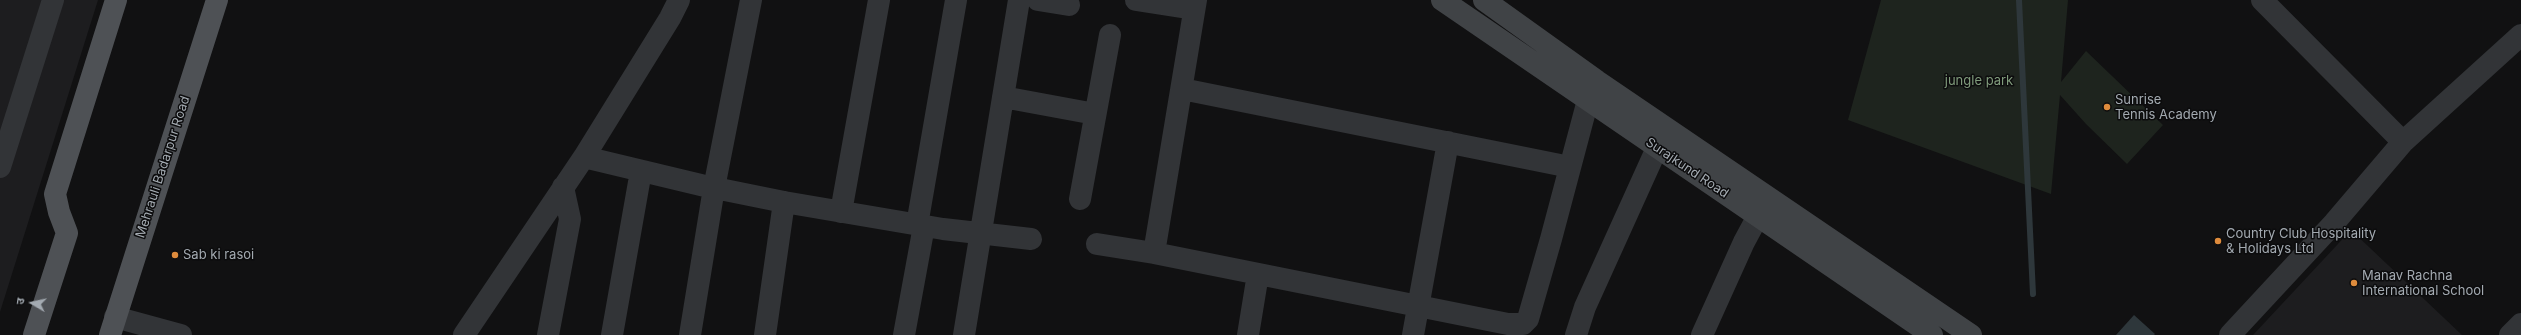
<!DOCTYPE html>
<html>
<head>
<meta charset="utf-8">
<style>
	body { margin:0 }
	#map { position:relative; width:2521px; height:335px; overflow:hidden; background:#111112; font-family:Inter,"Noto Sans Devanagari",sans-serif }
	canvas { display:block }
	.north { position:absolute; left:12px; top:283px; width:40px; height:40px; -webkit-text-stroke:3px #0c0c0d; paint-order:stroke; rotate:279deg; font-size:11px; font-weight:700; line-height:16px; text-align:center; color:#a3aab1 }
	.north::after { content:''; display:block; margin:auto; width:14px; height:18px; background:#a3aab1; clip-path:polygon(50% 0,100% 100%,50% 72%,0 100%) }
</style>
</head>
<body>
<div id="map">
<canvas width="2521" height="335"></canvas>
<div class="north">उ</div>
</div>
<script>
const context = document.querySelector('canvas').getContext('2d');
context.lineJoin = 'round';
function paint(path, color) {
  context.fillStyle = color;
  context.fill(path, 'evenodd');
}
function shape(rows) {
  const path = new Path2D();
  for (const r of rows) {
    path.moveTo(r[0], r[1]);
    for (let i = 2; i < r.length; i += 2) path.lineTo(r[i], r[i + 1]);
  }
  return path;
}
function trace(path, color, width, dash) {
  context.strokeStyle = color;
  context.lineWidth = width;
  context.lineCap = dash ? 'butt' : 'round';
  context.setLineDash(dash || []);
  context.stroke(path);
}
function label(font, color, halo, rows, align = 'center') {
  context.font = font + ' Inter,sans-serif';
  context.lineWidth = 3;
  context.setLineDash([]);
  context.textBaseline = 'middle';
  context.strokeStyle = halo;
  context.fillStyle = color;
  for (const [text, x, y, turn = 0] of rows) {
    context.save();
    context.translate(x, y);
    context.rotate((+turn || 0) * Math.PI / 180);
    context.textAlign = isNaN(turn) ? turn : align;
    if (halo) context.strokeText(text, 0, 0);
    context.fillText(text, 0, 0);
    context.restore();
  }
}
paint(shape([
	[0,0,98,0,0,312],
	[2351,230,2462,335,2253,335]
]), '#1d1d1f');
paint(shape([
	[1881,0,2068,0,2061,82,2086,51,2163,125,2127,164,2086,124,2060,95,2051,194,1848,120]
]), '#1e241e');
paint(shape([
	[2134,315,2155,334,2154,335,2116,335]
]), '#2e373b');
trace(shape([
	[2019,0,2033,294]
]), '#2e373b', 6);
trace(shape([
	[1038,0,1069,5],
	[1136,0,1194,9],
	[1196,0,1154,253,1508,324,1523,324,1528,319,1551,239,1588,100],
	[2262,0,2403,142],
	[1182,89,1570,167],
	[1003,97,1095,114],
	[584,157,705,186,784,202,943,229,1031,239],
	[0,167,53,0],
	[1080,199,1110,35],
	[841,212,879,0],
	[917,225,956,0],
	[1097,244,1154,253],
	[115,317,181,335],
	[464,335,584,157,670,18,679,0],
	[548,335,570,219,563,187],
	[612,335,641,171],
	[690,335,714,188,751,0],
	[765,335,784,202],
	[904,335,924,226],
	[964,335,1019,0],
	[1248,335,1258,274],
	[1413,335,1448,142],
	[1576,335,1585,307,1657,148],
	[1702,335,1744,242,1758,216],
	[2230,335,2334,223,2403,142,2521,35],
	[2510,335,2521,324]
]), '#323437', 22);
trace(shape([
	[1442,0,1932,335],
	[1484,0,1597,81,1971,335]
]), '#404346', 22);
trace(shape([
	[34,335,67,233,59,212,55,194,116,0],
	[110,335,217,0]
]), '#4e5155', 22);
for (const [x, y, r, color] of [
	[2107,107,4,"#de8b3c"],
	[2218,241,4,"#de8b3c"],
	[175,255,4,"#de8b3c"],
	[2354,283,4,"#de8b3c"]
]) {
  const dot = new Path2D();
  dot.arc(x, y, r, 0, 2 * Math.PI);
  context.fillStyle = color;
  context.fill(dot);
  trace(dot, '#0c0c0d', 1.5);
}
label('13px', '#809b7c', '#0c0c0d', [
	["jungle park",1979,81]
]);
label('13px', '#a3aab1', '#0c0c0d', [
	["Sunrise",2115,100],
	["Tennis Academy",2115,115],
	["Country Club Hospitality",2226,234],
	["& Holidays Ltd",2226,249],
	["Sab ki rasoi",183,255],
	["Manav Rachna",2362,276],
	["International School",2362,291]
], 'left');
label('13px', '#a3aab1', '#0c0c0d', [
	["Mehrauli Badarpur Road",163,167,-72],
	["Surajkund Road",1687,168,34]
]);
</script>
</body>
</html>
